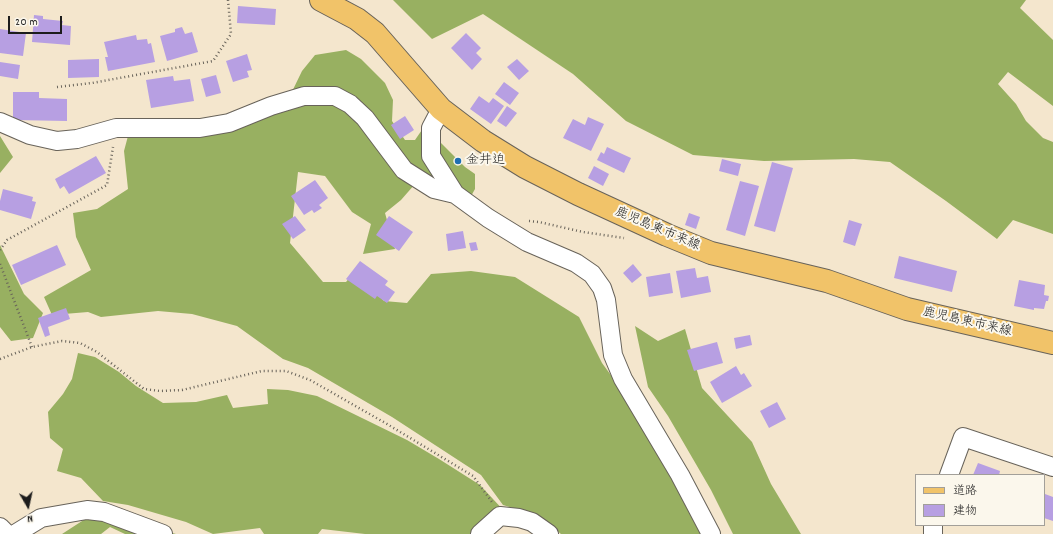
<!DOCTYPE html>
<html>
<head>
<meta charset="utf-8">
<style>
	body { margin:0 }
	#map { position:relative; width:1053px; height:534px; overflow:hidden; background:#f4e6cd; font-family:Dekko,"Klee One",sans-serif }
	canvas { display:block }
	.legend { position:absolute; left:915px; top:474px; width:130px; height:52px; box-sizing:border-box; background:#fbf7ec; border:1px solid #a29f99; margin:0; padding:5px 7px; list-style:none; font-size:12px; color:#1c1c1c }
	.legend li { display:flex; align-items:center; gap:8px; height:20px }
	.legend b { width:20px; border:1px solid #a29f99 }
	.north { position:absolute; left:8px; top:486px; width:40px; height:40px; -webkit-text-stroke:3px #fbf7ec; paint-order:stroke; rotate:171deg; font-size:11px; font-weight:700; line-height:16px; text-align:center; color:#1c1c1c }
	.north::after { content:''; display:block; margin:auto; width:14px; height:18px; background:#1c1c1c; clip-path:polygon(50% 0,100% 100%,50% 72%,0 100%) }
	.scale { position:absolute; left:8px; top:16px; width:54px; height:18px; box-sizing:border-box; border:2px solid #1c1c1c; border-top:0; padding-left:5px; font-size:12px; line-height:14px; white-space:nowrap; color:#1c1c1c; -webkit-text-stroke:3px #fbf7ec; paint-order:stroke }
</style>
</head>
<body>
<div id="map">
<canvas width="1053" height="534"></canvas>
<ul class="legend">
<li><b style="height:5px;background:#f1c369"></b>道路</li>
<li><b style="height:11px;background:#b79fe2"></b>建物</li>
</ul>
<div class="north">N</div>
<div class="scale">20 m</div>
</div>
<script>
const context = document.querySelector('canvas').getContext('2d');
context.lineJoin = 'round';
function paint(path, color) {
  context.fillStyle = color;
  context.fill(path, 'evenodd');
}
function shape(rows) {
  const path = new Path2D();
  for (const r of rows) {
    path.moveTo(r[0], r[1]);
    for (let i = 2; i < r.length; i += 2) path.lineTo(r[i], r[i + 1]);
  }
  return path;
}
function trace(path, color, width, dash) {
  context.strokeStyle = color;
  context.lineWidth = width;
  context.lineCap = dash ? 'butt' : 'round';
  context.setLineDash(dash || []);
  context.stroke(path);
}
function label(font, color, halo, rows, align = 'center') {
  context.font = font + ' Dekko,"Klee One",sans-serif';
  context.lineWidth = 4;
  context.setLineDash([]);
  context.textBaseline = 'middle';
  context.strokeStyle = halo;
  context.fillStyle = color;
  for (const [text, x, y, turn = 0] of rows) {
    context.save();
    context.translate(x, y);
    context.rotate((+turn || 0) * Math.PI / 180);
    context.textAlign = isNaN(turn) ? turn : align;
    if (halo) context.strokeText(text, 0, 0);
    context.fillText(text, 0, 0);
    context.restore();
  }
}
paint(shape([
	[393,0,1026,0,1020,8,1053,40,1053,106,1008,72,998,84,1016,104,1026,121,1043,138,1053,142,1053,234,1013,220,997,239,946,201,890,162,854,159,764,161,693,155,626,121,573,74,483,14,432,39],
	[346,50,361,59,385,83,393,100,392,121,405,140,415,140,426,124,438,140,465,167,475,174,475,189,470,198,415,184,401,200,385,213,395,249,363,254,371,224,352,212,325,176,298,172,290,243,323,282,346,282,362,263,363,279,384,301,407,303,431,274,471,271,515,277,579,317,602,363,684,475,709,534,561,534,539,516,503,505,481,475,392,417,308,368,283,359,237,326,192,314,158,311,101,317,88,312,52,315,44,297,91,270,76,237,73,213,97,209,128,189,124,151,128,136,162,125,286,104,302,71,315,55],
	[0,136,13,157,0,173],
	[0,245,24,294,43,313,33,338,11,341,0,327],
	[635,326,658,341,685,329,702,388,752,442,771,484,801,534,733,534,711,490,668,416,648,387],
	[78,353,95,357,119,372,136,386,163,403,196,402,227,395,233,408,268,404,267,389,288,390,317,396,407,440,439,459,480,485,506,513,489,534,365,534,322,529,318,534,264,534,260,528,213,534,186,522,128,505,103,501,81,478,57,471,63,449,50,438,48,412,63,394,72,379],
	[96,512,176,534,125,534,110,527,101,534,62,534]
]), '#98b061');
paint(shape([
	[238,6,276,9,275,25,237,23],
	[34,15,43,16,43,19,63,21,62,25,71,26,70,45,32,42],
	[182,27,185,34,192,32,198,52,167,61,160,36,175,32,175,29],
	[0,29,26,33,23,56,0,53],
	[466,33,481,48,476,53,482,59,472,70,451,48],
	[136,35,137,40,147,39,148,44,151,43,155,62,108,71,105,57,108,57,104,42],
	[247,54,252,70,247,71,249,77,233,82,226,61],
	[99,59,99,77,68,78,68,60],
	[517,59,529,71,519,80,507,67],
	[0,62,20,65,18,79,0,76],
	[216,75,221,93,206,97,201,79],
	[173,76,174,81,190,79,194,101,151,108,146,80],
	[504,82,519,93,510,105,495,94],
	[13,92,39,92,39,98,67,99,67,121,13,120],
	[479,96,489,103,493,98,504,106,491,124,470,109],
	[507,106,517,113,506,127,497,121],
	[405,116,414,130,400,139,391,125],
	[588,117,604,124,591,151,563,138,573,119,585,125],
	[607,147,631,158,624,173,597,160,601,152,604,154],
	[96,156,106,173,69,194,64,186,60,189,55,179],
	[722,159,741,164,738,176,719,171],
	[772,162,793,168,775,232,754,226],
	[594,166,609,174,603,186,588,178],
	[315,180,328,198,319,205,322,208,314,213,312,210,304,215,291,196],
	[740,181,759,186,745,236,726,230],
	[3,189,33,197,32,201,36,202,31,219,0,210,0,201],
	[689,213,700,217,696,229,685,225],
	[295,216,306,230,293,239,282,224],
	[389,216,413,232,399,251,376,235],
	[849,220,862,224,855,246,843,242],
	[463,231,466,248,448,251,446,234],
	[476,242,478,250,471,251,469,243],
	[57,245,66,265,21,285,12,265],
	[899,256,957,271,952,292,894,278],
	[360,261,388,281,385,285,395,292,387,303,377,296,375,299,346,279],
	[633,264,642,275,632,283,623,273],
	[695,268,697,278,708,276,711,292,681,298,676,271],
	[670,273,673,293,649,297,646,277],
	[1019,280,1045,285,1044,295,1049,296,1048,301,1046,301,1044,309,1034,308,1034,310,1014,306],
	[66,308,70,319,48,327,50,335,45,337,38,318],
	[750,335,752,345,736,349,734,338],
	[717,342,723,363,694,371,687,350],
	[736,366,741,375,744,373,752,386,722,403,710,382],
	[777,402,786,419,769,428,760,411],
	[978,463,1000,471,999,475,973,475],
	[1045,494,1053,497,1053,521,1044,518,1044,497]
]), '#b79fe2');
const minor = shape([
	[441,109,431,128,431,156,455,194],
	[0,122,30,135,57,141,77,139,116,128,200,128,229,123,271,106,304,96,335,96,350,104,365,118,404,170,434,189,455,194,488,218,527,242,576,263,592,274,602,288,606,300,613,355,623,379,680,475,711,534],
	[949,475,963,437,1053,467],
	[933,525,933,534],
	[0,527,7,534],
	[15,534,41,518,87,510,104,512,163,534],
	[480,534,500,516,519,518,532,522,549,534]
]);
const major = shape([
	[321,0,357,19,375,33,441,109,483,141,525,167,578,194,667,235,711,253,827,281,907,309,1053,343]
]);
trace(minor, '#68635a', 20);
trace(major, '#68635a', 24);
trace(shape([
	[57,87,92,83,213,61,231,34,228,0],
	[529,221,539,222,583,232,624,238],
	[0,250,7,240,107,185,113,147],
	[0,264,32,347],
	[0,359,32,347,62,341,80,343,97,352,144,389,160,391,182,390,262,371,286,371,310,380,387,424,473,476,492,502]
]), '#68635a', 2.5, [1, 3]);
trace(minor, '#fff', 18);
trace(major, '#f1c369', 22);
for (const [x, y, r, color] of [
	[458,161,4,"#1f6fb2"]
]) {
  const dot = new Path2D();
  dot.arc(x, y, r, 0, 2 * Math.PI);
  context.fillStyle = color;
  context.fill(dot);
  trace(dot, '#fbf7ec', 1.5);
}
label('13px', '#1c1c1c', '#fbf7ec', [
	["金井迫",466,161]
], 'left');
label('13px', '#1c1c1c', '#fbf7ec', [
	["鹿児島東市来線",657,230,23],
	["鹿児島東市来線",967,323,13]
]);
</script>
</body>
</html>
